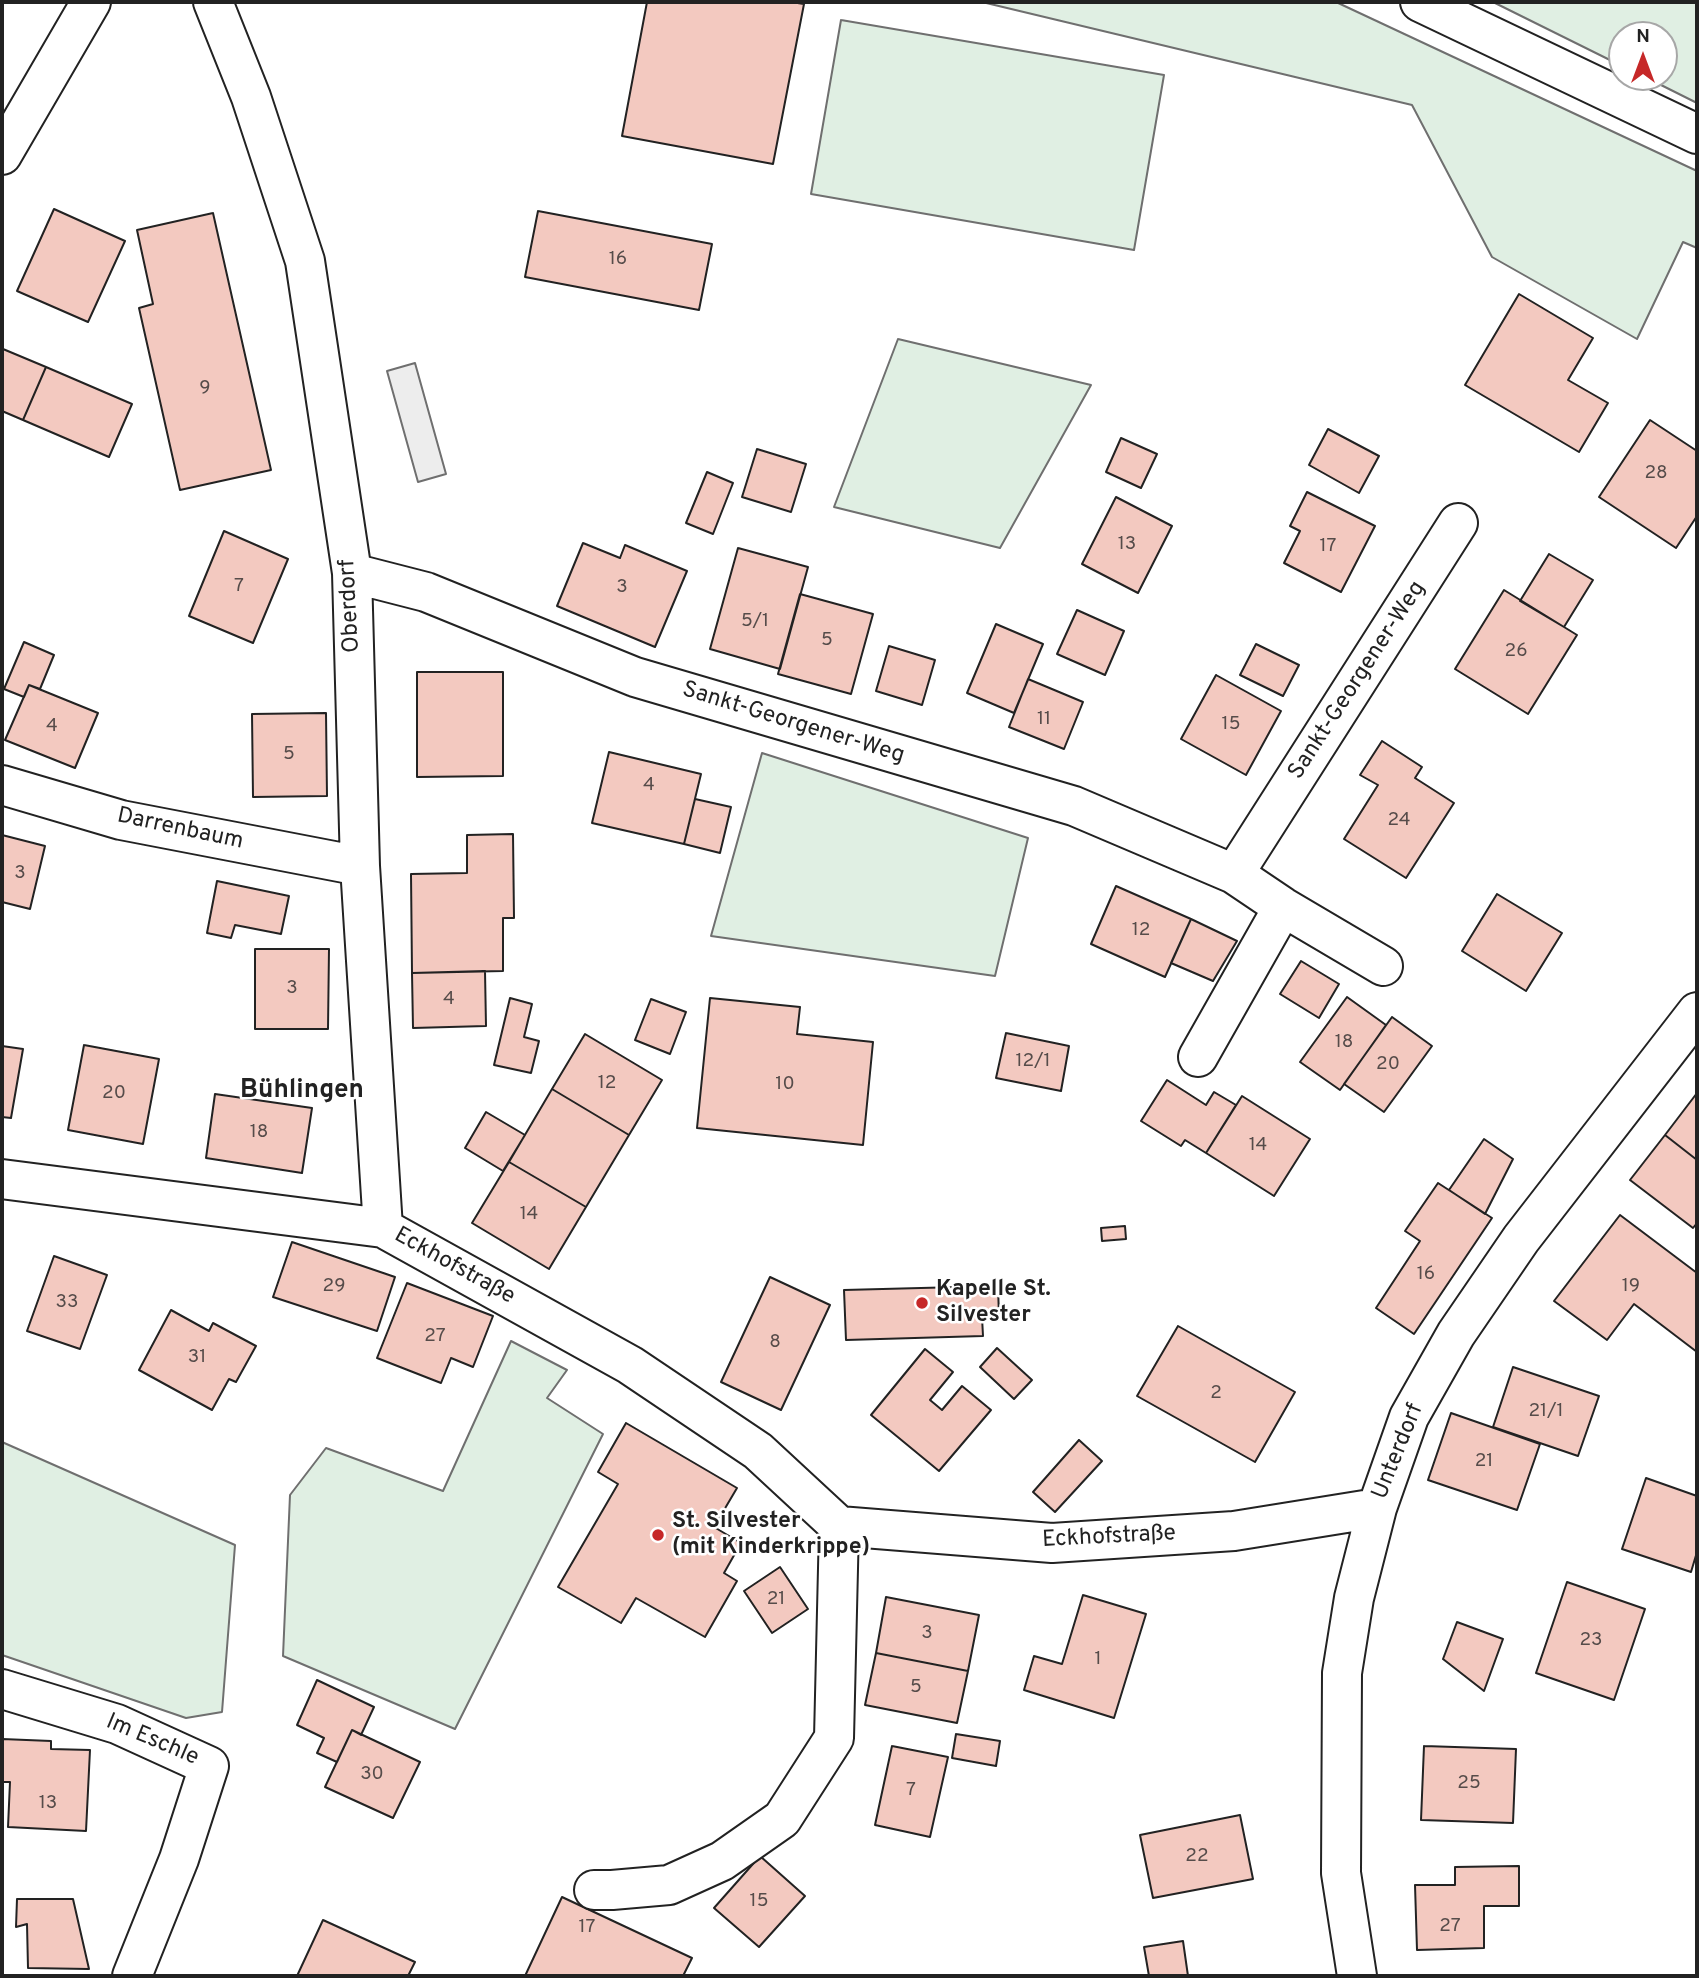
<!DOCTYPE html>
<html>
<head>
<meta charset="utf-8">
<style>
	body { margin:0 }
	#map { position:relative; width:1699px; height:1978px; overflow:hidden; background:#fff; font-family:Overpass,sans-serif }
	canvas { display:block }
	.frame { position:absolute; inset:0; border:4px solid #222; pointer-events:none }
	.north { position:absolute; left:1608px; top:21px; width:70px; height:70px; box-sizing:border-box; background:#fff; border:2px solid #a7a7a7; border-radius:50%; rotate:0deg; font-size:19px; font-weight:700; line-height:28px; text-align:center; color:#222 }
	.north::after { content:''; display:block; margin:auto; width:24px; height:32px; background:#c62828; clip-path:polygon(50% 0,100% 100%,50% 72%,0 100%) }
</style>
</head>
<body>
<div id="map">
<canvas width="1699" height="1978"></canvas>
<div class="frame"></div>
<div class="north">N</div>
</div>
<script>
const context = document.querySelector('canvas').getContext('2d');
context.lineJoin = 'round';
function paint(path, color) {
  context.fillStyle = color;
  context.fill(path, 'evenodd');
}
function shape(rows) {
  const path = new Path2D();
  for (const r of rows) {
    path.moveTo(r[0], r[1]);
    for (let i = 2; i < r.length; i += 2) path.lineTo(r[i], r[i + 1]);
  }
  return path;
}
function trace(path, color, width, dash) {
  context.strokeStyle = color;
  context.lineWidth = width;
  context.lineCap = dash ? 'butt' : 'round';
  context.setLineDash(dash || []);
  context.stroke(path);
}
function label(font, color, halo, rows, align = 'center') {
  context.font = font + ' Overpass,sans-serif';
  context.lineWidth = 5;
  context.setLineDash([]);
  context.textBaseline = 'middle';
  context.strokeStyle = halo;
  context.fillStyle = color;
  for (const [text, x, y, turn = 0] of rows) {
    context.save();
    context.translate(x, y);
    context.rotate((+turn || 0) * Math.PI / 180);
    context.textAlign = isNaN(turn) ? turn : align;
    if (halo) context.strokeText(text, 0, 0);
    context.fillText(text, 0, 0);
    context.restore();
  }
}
const green = shape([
	[982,2,1336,2,1697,171,1697,248,1683,242,1637,339,1492,257,1412,105,982,2],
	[1493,2,1697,2,1697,103,1645,77,1664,77,1664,35,1622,35,1622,66,1493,2],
	[841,20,1164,75,1134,250,811,194,841,20],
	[898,339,1091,385,1000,548,834,507,898,339],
	[762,753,1028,838,995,976,711,936,762,753],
	[511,1341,567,1370,547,1398,603,1434,455,1729,283,1656,290,1495,326,1448,443,1491,511,1341],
	[2,1442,235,1545,222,1712,186,1718,2,1655,2,1442]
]);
paint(green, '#e0efe3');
trace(green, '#6f6f6f', 2);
const parking = shape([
	[415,363,446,474,418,482,387,371,415,363]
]);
paint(parking, '#ededed');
trace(parking, '#6f6f6f', 2);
const building = shape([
	[647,2,791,2,804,4,773,164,622,136,647,2],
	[54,209,125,241,88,322,17,291,54,209],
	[538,211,712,244,699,310,525,277,538,211],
	[213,213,271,470,180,490,139,308,153,304,137,230,213,213],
	[1519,294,1593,338,1568,380,1608,403,1579,452,1465,385,1519,294],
	[3,349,46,367,23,420,2,411,2,353,3,349],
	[46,367,132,404,109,457,23,420,46,367],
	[1650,420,1697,451,1697,516,1676,548,1599,497,1650,420],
	[1328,429,1379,456,1359,493,1309,465,1328,429],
	[1121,438,1157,454,1141,488,1106,472,1121,438],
	[757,449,806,464,791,512,742,497,757,449],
	[707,472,733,483,713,534,686,523,707,472],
	[1307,492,1375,526,1341,592,1284,563,1300,531,1290,526,1307,492],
	[1116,497,1172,526,1138,593,1082,564,1116,497],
	[224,531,288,559,253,643,189,616,224,531],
	[583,543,620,558,625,545,687,571,655,647,557,606,583,543],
	[738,548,808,567,780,669,710,649,738,548],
	[1549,554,1593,580,1564,627,1520,601,1549,554],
	[1504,590,1577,635,1528,714,1455,669,1504,590],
	[800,594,873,614,851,694,778,674,800,594],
	[1077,610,1124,631,1105,675,1057,654,1077,610],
	[996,624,1043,644,1014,713,967,693,996,624],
	[24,642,54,655,40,689,29,685,24,697,4,689,24,642],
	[1256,644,1299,665,1283,696,1240,675,1256,644],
	[889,646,935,660,922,705,876,691,889,646],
	[417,672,503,672,503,776,417,777,417,672],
	[1216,675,1281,711,1246,775,1181,739,1216,675],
	[1028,679,1083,702,1064,749,1009,727,1028,679],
	[29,685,98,713,75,768,5,740,29,685],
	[326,713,327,796,253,797,252,714,326,713],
	[1382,741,1422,767,1415,778,1454,803,1406,878,1344,839,1378,785,1360,775,1382,741],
	[609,752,701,774,684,844,592,823,609,752],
	[695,799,731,807,720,853,684,844,695,799],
	[513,834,514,918,503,918,503,971,412,973,411,874,467,873,467,835,513,834],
	[2,835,45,846,30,909,2,902,2,835],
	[217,881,289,896,281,934,235,925,231,938,207,933,217,881],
	[1116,886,1191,919,1165,977,1091,944,1116,886],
	[1497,894,1562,933,1526,991,1462,951,1497,894],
	[1191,919,1237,941,1213,981,1171,963,1191,919],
	[255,949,329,949,328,1029,255,1029,255,949],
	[1301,961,1339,984,1319,1018,1280,994,1301,961],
	[485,971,486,1026,413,1028,412,973,485,971],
	[1347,997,1386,1025,1340,1090,1300,1062,1347,997],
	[510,998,532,1004,524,1037,539,1041,531,1073,494,1065,510,998],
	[710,998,800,1007,797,1034,873,1042,863,1145,697,1128,710,998],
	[651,999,686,1012,670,1054,635,1040,651,999],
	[1392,1017,1432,1046,1384,1112,1344,1084,1392,1017],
	[1006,1033,1069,1046,1061,1091,996,1078,1006,1033],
	[585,1034,662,1080,629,1135,552,1089,585,1034],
	[84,1045,159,1059,143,1144,68,1130,84,1045],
	[2,1046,23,1049,11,1118,2,1117,2,1046],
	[1167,1080,1206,1105,1214,1092,1236,1105,1206,1153,1185,1140,1181,1146,1141,1121,1167,1080],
	[552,1089,629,1135,586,1207,509,1162,552,1089],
	[1697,1093,1697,1160,1665,1135,1697,1093],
	[215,1094,312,1108,302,1173,206,1158,215,1094],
	[1242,1096,1310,1139,1274,1196,1206,1153,1242,1096],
	[486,1112,525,1135,503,1171,465,1148,486,1112],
	[1665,1135,1697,1160,1697,1223,1693,1228,1630,1180,1665,1135],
	[1484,1139,1513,1159,1485,1214,1449,1190,1484,1139],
	[509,1162,586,1207,549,1269,472,1223,509,1162],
	[1438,1183,1492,1218,1414,1334,1376,1308,1420,1241,1405,1231,1438,1183],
	[1620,1215,1697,1273,1697,1352,1634,1304,1607,1340,1554,1301,1620,1215],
	[1125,1226,1126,1239,1102,1241,1101,1228,1125,1226],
	[292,1242,395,1277,377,1331,273,1297,292,1242],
	[54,1256,107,1275,80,1349,27,1331,54,1256],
	[770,1277,830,1305,781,1410,721,1382,770,1277],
	[407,1283,493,1316,473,1367,451,1358,441,1383,377,1358,407,1283],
	[998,1286,999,1317,982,1317,983,1336,846,1340,844,1290,998,1286],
	[171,1310,209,1331,213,1323,256,1346,236,1382,229,1379,212,1410,139,1370,171,1310],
	[1178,1326,1295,1392,1255,1462,1137,1396,1178,1326],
	[997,1348,1032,1380,1014,1399,980,1367,997,1348],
	[925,1349,953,1372,930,1400,942,1410,962,1386,991,1410,939,1471,871,1415,925,1349],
	[1513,1367,1599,1396,1578,1456,1493,1427,1513,1367],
	[1451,1413,1540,1444,1517,1510,1428,1480,1451,1413],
	[626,1423,737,1488,714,1527,741,1543,724,1573,737,1581,705,1637,636,1598,621,1623,558,1587,618,1484,598,1472,626,1423],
	[1079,1440,1102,1461,1055,1512,1033,1492,1079,1440],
	[1646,1478,1697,1496,1697,1552,1691,1572,1622,1549,1646,1478],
	[780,1567,808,1609,772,1633,744,1591,780,1567],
	[1567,1582,1645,1609,1614,1700,1536,1673,1567,1582],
	[1083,1595,1146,1614,1114,1718,1024,1690,1034,1656,1062,1664,1083,1595],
	[886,1597,979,1615,968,1671,876,1653,886,1597],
	[1457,1622,1503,1639,1484,1691,1443,1659,1457,1622],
	[876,1653,968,1671,957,1723,865,1705,876,1653],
	[317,1680,374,1707,361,1735,352,1730,337,1762,317,1753,324,1738,297,1725,317,1680],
	[352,1730,420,1762,393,1818,325,1787,352,1730],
	[956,1734,1000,1741,996,1766,952,1758,956,1734],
	[2,1739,51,1741,51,1749,90,1750,86,1831,8,1827,10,1782,2,1782,2,1739],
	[892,1746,948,1757,930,1837,875,1825,892,1746],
	[1424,1746,1516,1749,1513,1823,1421,1820,1424,1746],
	[1240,1815,1253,1879,1153,1898,1140,1835,1240,1815],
	[760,1856,805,1896,759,1947,714,1908,760,1856],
	[1519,1866,1519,1906,1484,1906,1484,1948,1417,1950,1415,1885,1455,1885,1455,1867,1519,1866],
	[562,1897,692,1958,683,1976,525,1976,562,1897],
	[17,1899,73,1899,89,1969,28,1968,27,1924,16,1927,17,1899],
	[323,1920,415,1962,408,1976,297,1976,323,1920],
	[1183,1941,1188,1976,1149,1976,1144,1947,1183,1941]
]);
paint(building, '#f3c9c0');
trace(building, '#222', 2);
const minor = shape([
	[213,2,251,97,305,261,352,573,360,866,383,1228],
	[1420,2,1697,134],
	[2,155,91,2],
	[352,573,426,592,635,677,1074,806,1234,874,1283,907,1383,966],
	[2,785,121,820,360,866],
	[1234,874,1458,523],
	[1198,1057,1283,907],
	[2,1179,383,1228,630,1365,758,1451,839,1526,1052,1543,1234,1531,1377,1508],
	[2,1689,117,1724,209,1766,179,1859,132,1976],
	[594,1890,612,1890,669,1885,722,1861,782,1819,834,1738,839,1526],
	[1357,1976,1341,1873,1342,1673,1354,1598,1377,1508,1409,1417,1456,1334,1521,1239,1697,1012]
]);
trace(minor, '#222', 42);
trace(minor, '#fff', 38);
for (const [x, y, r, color] of [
	[922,1303,7,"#c62828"],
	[658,1535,7,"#c62828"]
]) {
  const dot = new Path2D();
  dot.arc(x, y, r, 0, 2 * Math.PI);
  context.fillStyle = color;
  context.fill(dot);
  trace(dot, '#fff', 2.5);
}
label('19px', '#564c4a', null, [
	["16",618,260],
	["9",205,389],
	["28",1656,474],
	["13",1127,545],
	["17",1328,547],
	["7",239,587],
	["3",622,588],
	["5/1",755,622],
	["5",827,641],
	["26",1516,652],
	["11",1044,720],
	["15",1231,725],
	["4",52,727],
	["5",289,755],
	["4",649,786],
	["24",1399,821],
	["3",20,874],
	["12",1141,931],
	["3",292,989],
	["4",449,1000],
	["18",1344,1043],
	["12/1",1033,1062],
	["20",1388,1065],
	["12",607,1084],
	["10",785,1085],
	["20",114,1094],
	["18",259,1133],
	["14",1258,1146],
	["14",529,1215],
	["16",1426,1275],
	["29",334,1287],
	["19",1631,1287],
	["33",67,1303],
	["27",435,1337],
	["8",775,1343],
	["31",197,1358],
	["2",1216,1394],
	["21/1",1546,1412],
	["21",1484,1462],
	["21",776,1600],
	["3",927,1634],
	["23",1591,1641],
	["1",1098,1660],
	["5",916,1688],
	["30",372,1775],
	["25",1469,1784],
	["7",911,1791],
	["13",48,1804],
	["22",1197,1857],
	["15",759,1902],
	["27",1450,1927],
	["17",587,1928]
]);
label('23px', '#222', '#fff', [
	["Oberdorf",351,606,-93],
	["Sankt-Georgener-Weg",1358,681,-57],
	["Sankt-Georgener-Weg",793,724,17],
	["Darrenbaum",180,830,12],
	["Eckhofstraße",454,1267,29],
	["Unterdorf",1399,1452,-68],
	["Eckhofstraße",1109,1538,-3],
	["Im Eschle",152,1741,23]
]);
label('bold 23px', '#222', '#fff', [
	["Kapelle St.",936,1290],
	["Silvester",936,1316],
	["St. Silvester",672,1522],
	["(mit Kinderkrippe)",672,1548]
], 'left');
label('bold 26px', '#222', '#fff', [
	["Bühlingen",302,1092]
]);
</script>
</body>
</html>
